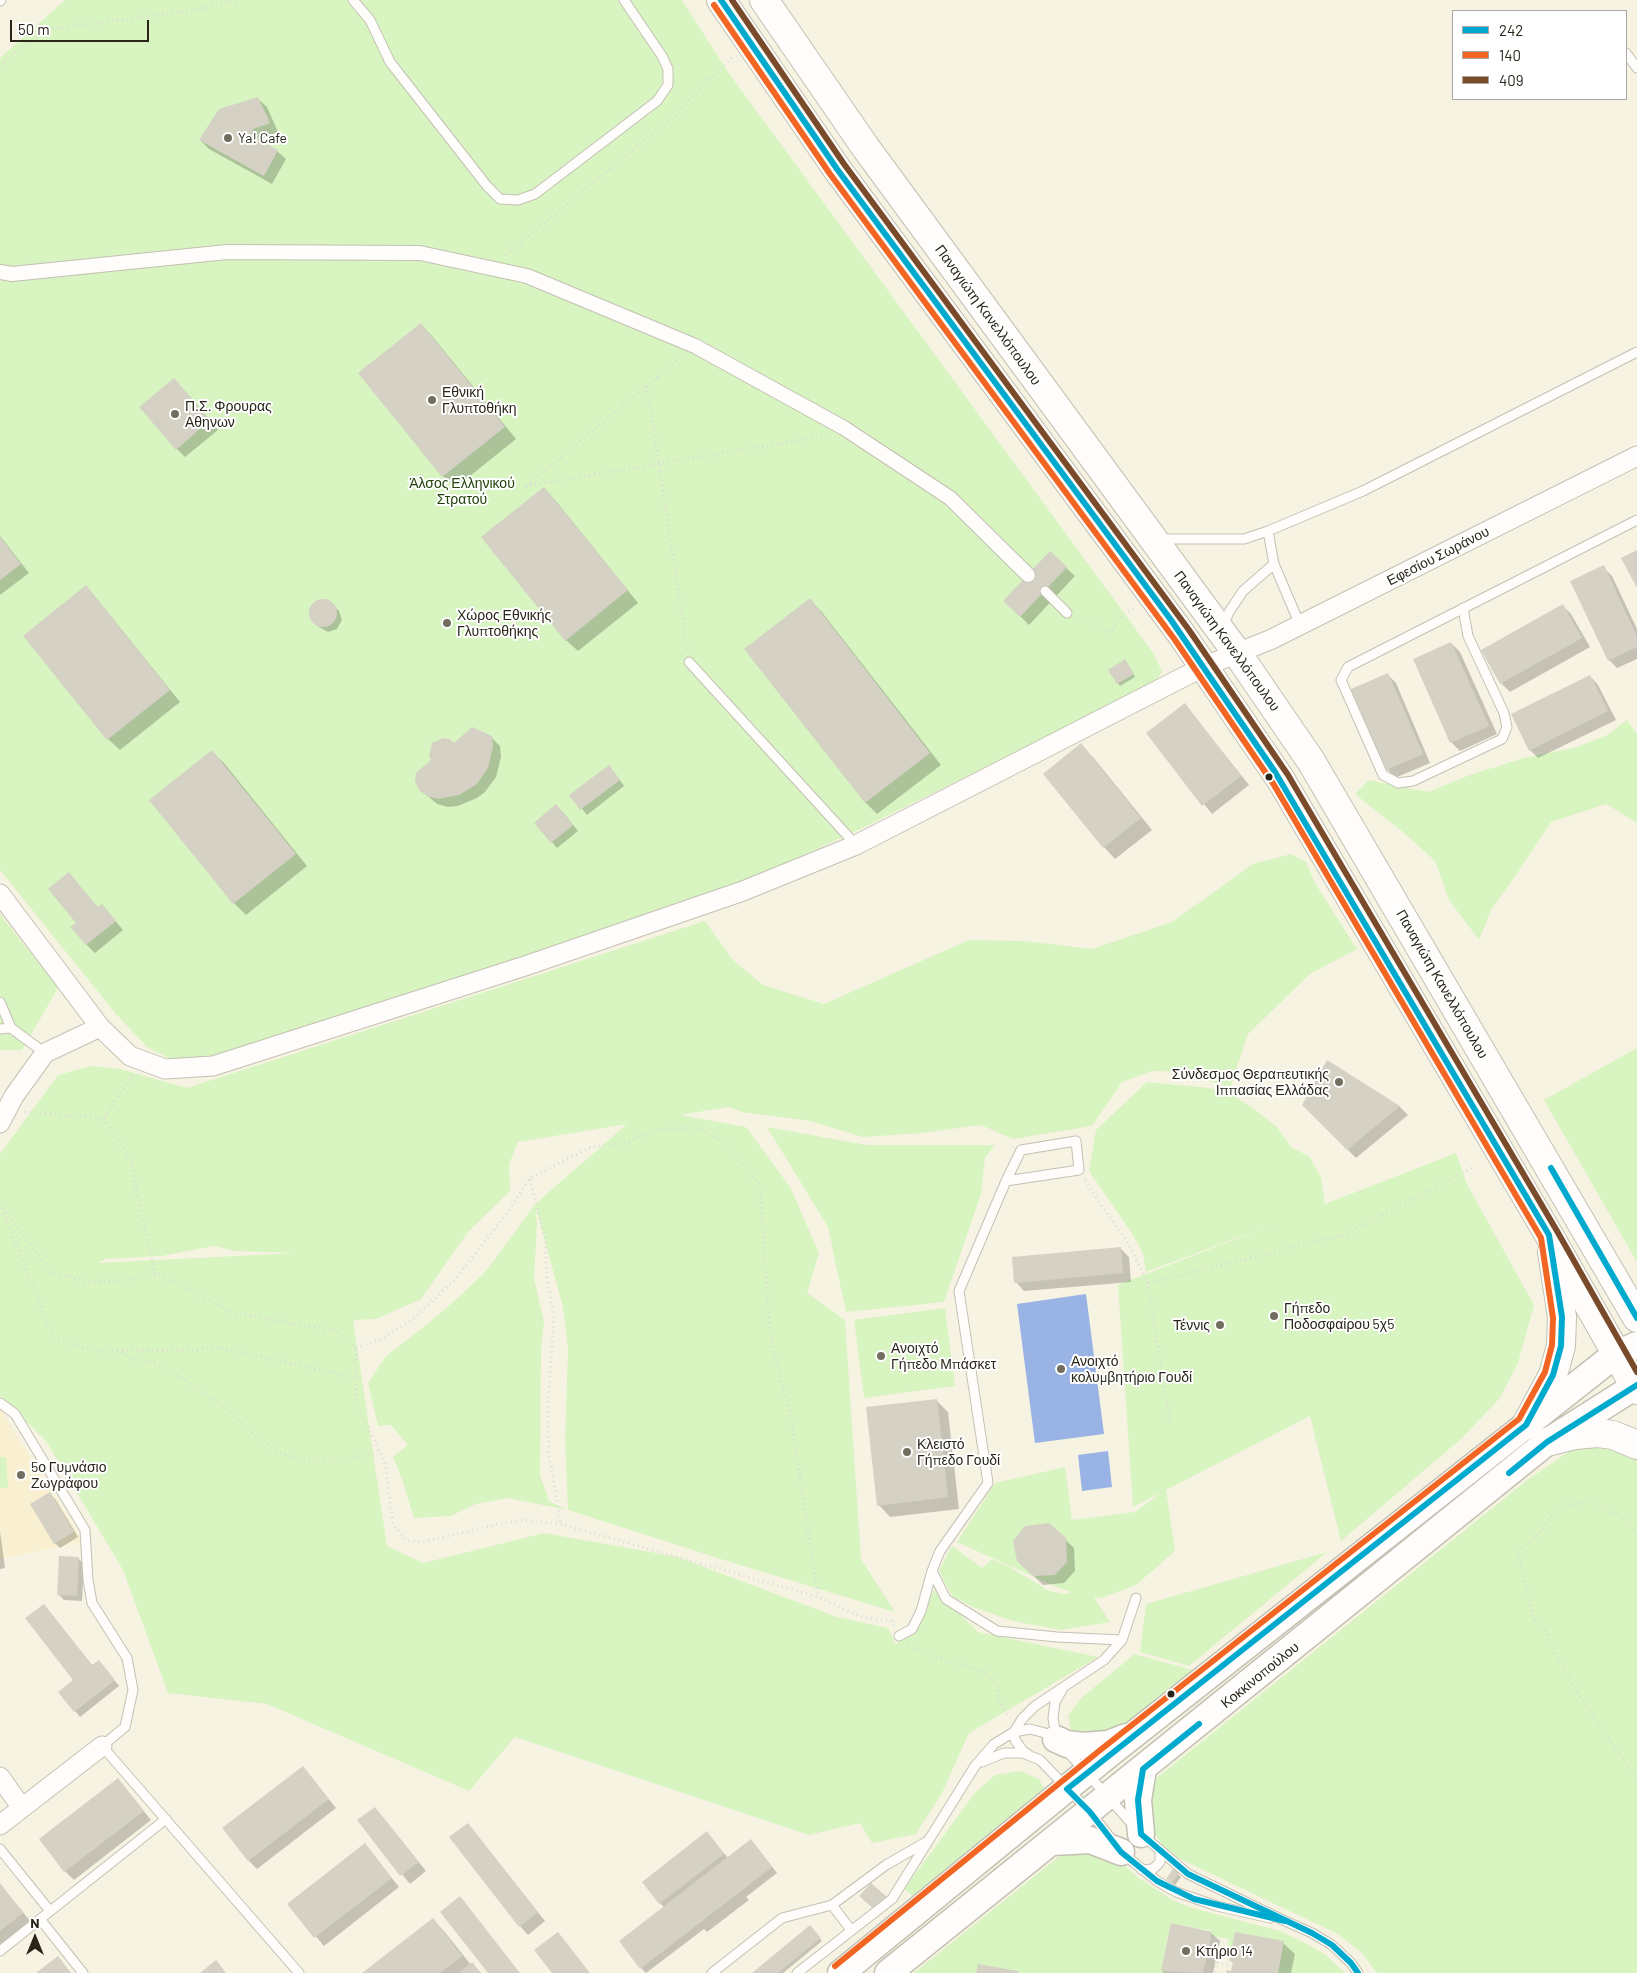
<!DOCTYPE html>
<html>
<head>
<meta charset="utf-8">
<style>
	body { margin:0 }
	#map { position:relative; width:1637px; height:1973px; overflow:hidden; background:#f7f3e3; font-family:Barlow,sans-serif }
	canvas { display:block }
	.legend { position:absolute; left:1452px; top:10px; width:175px; height:90px; box-sizing:border-box; background:#fff; border:1px solid #a9a8a3; margin:0; padding:6px 9px; list-style:none; font-size:15px; color:#292518 }
	.legend li { display:flex; align-items:center; gap:10px; height:25px }
	.legend b { width:25px; border:1px solid #a9a8a3 }
	.north { position:absolute; left:10px; top:1913px; width:50px; height:50px; -webkit-text-stroke:4px #fff; paint-order:stroke; rotate:0deg; font-size:14px; font-weight:700; line-height:20px; text-align:center; color:#292518 }
	.north::after { content:''; display:block; margin:auto; width:18px; height:22px; background:#292518; clip-path:polygon(50% 0,100% 100%,50% 72%,0 100%) }
	.scale { position:absolute; left:10px; top:20px; width:139px; height:22px; box-sizing:border-box; border:2px solid #292518; border-top:0; padding-left:6px; font-size:15px; line-height:18px; white-space:nowrap; color:#292518; -webkit-text-stroke:4px #fff; paint-order:stroke }
</style>
</head>
<body>
<div id="map">
<canvas width="1637" height="1973"></canvas>
<ul class="legend">
<li><b style="height:6px;background:#00a9ce"></b>242</li>
<li><b style="height:6px;background:#f26522"></b>140</li>
<li><b style="height:6px;background:#7a4b2a"></b>409</li>
</ul>
<div class="north">N</div>
<div class="scale">50 m</div>
</div>
<script>
const context = document.querySelector('canvas').getContext('2d');
context.lineJoin = 'round';
function paint(path, color) {
  context.fillStyle = color;
  context.fill(path, 'evenodd');
}
function shape(rows) {
  const path = new Path2D();
  for (const r of rows) {
    if (r.length === 3) {
      path.moveTo(r[0] + r[2], r[1]);
      path.arc(r[0], r[1], r[2], 0, 2 * Math.PI);
      continue;
    }
    path.moveTo(r[0], r[1]);
    for (let i = 2; i < r.length; i += 2) path.lineTo(r[i], r[i + 1]);
  }
  return path;
}
function trace(path, color, width, dash) {
  context.strokeStyle = color;
  context.lineWidth = width;
  context.lineCap = dash ? 'butt' : 'round';
  context.setLineDash(dash || []);
  context.stroke(path);
}
function label(font, color, halo, rows, align = 'center') {
  context.font = font + ' Barlow,sans-serif';
  context.lineWidth = 4;
  context.setLineDash([]);
  context.textBaseline = 'middle';
  context.strokeStyle = halo;
  context.fillStyle = color;
  for (const [text, x, y, turn = 0] of rows) {
    context.save();
    context.translate(x, y);
    context.rotate((+turn || 0) * Math.PI / 180);
    context.textAlign = isNaN(turn) ? turn : align;
    if (halo) context.strokeText(text, 0, 0);
    context.fillText(text, 0, 0);
    context.restore();
  }
}
paint(shape([
	[0,1409,83,1542,0,1559]
]), '#f8f0d0');
paint(shape([
	[65,0,682,0,728,72,1154,654,1162,672,1157,679,1107,707,854,832,730,889,212,1060,176,1062,147,1047,116,1014,0,870,0,58],
	[1627,720,1637,734,1637,823,1606,804,1551,822,1518,872,1491,910,1479,940,1449,900,1435,861,1403,832,1355,794,1369,780,1428,792,1470,775,1524,758,1577,747,1607,735],
	[1291,854,1306,862,1315,883,1357,949,1310,974,1248,1034,1230,1088,1185,1072,1152,1071,1122,1082,1092,1126,1013,1139,981,1125,922,1133,863,1137,810,1121,742,1112,728,1107,680,1115,746,1127,790,1187,819,1253,807,1293,845,1320,861,1559,895,1612,727,1561,568,1510,508,1498,476,1504,451,1516,414,1518,403,1482,393,1457,408,1445,391,1425,378,1426,368,1383,386,1356,425,1326,459,1297,487,1270,535,1204,627,1124,518,1142,509,1164,510,1191,468,1232,421,1299,376,1319,353,1320,387,1546,423,1563,544,1533,678,1557,837,1617,888,1628,896,1645,935,1589,978,1632,1098,1657,969,1733,942,1793,916,1834,872,1843,860,1823,809,1835,515,1737,469,1791,267,1704,168,1693,123,1570,46,1441,0,1396,0,1154,58,1075,91,1066,120,1069,187,1088,705,921,732,959,763,985,824,1004,969,940,1024,941,1092,949,1172,922,1253,864],
	[536,1208,563,1307,568,1349,565,1440,568,1510,549,1501,540,1475,541,1350,544,1322,534,1278,537,1226],
	[214,1246,235,1251,295,1253,98,1263,105,1259,162,1256],
	[0,914,58,988,22,1050,0,1050],
	[1637,1048,1637,1262,1544,1100],
	[1147,1082,1209,1088,1231,1094,1254,1109,1277,1127,1292,1148,1309,1156,1321,1177,1325,1204,1456,1153,1467,1184,1534,1305,1518,1363,1500,1398,1461,1439,1341,1541,1310,1416,1166,1490,1175,1551,1136,1585,1101,1598,1094,1597,1110,1622,1060,1630,1013,1621,975,1608,952,1596,939,1571,952,1546,982,1568,992,1559,1010,1567,1049,1591,1065,1594,1072,1592,1059,1588,957,1542,995,1483,1065,1467,1072,1520,1135,1512,1162,1492,1133,1507,1118,1285,1277,1223,1146,1272,1143,1253,1131,1232,1089,1171,1096,1130],
	[767,1127,866,1145,995,1145,985,1158,981,1194,944,1302,846,1312,828,1227],
	[945,1308,955,1386,864,1398,854,1320],
	[1594,1444,1618,1447,1637,1459,1637,1973,1377,1973,1362,1953,1338,1934,1176,1857,1164,1847,1148,1824,1148,1785,1526,1481,1571,1450],
	[0,1457,6,1457,8,1488,0,1488],
	[1327,1552,1189,1666,1140,1652,1146,1604],
	[1135,1654,1196,1671,1128,1728,1086,1740,1071,1730,1068,1716,1081,1698],
	[1020,1771,1039,1779,1045,1790,919,1901,904,1889,975,1793,995,1775],
	[1076,1848,1115,1856,1136,1876,1171,1899,1189,1907,1280,1931,1307,1944,1326,1955,1345,1973,1278,1973,1225,1957,1229,1939,1211,1936,1211,1931,1171,1923,1161,1971,1169,1973,914,1973,1062,1854]
]), '#d8f4c1');
paint(shape([
	[1086,1294,1104,1434,1035,1443,1017,1304],
	[1108,1451,1112,1487,1082,1491,1078,1455]
]), '#99b3e5');
paint(shape([
	[258,99,267,107,278,132,261,138,259,141,277,151,286,159,272,184,209,149,200,140],
	[421,324,432,336,516,439,455,488,443,476],
	[182,388,218,430,185,457,177,449],
	[544,488,555,500,638,603,578,651,566,640],
	[0,536,29,573,0,595],
	[1050,553,1075,576,1029,625,1005,601],
	[1603,567,1612,576,1637,629,1637,659,1617,668,1609,660],
	[86,587,97,599,180,702,120,750,108,739],
	[324,600,333,605,339,611,342,620,337,629,328,632,319,627,313,621,310,612,315,603],
	[810,600,821,611,941,765,877,814,866,803,746,649],
	[1562,605,1571,614,1590,647,1510,692,1501,683],
	[1451,643,1460,652,1497,734,1460,751,1451,742],
	[1127,663,1135,677,1120,686,1109,670],
	[1388,675,1396,683,1430,763,1395,778,1387,769],
	[1590,676,1598,685,1616,720,1538,758,1530,750],
	[1185,705,1249,785,1212,814,1148,734],
	[491,737,500,746,501,757,496,777,485,792,477,798,458,806,448,807,437,804,420,789,433,760,454,744],
	[1081,745,1093,757,1152,830,1115,859,1104,847],
	[212,752,224,763,307,866,246,915,234,903,151,801],
	[614,772,624,786,587,815,571,795],
	[562,811,578,831,557,848,536,823],
	[77,883,98,908,102,905,123,930,95,953,86,944,78,923],
	[1328,1061,1400,1107,1408,1115,1356,1158,1303,1105],
	[1121,1249,1129,1257,1131,1282,1024,1291,1016,1282],
	[936,1400,948,1412,959,1509,890,1517,879,1505],
	[50,1494,55,1499,78,1537,60,1548,55,1543],
	[1049,1524,1074,1548,1075,1571,1064,1583,1043,1585,1018,1560],
	[0,1531,5,1568,0,1569],
	[78,1558,84,1564,82,1601,64,1600,58,1594],
	[44,1606,93,1666,104,1667,119,1686,80,1717,75,1711,75,1680],
	[303,1768,336,1808,257,1869,249,1861],
	[118,1780,151,1820,74,1880,65,1871],
	[375,1808,426,1871,410,1884,359,1821],
	[468,1825,545,1921,528,1935,520,1926],
	[707,1833,728,1858,756,1846,777,1873,746,1897,749,1900,707,1932,704,1929,646,1973,641,1968,665,1908,660,1903],
	[365,1845,399,1887,324,1946,289,1904],
	[1174,1871,1181,1877,1175,1885,1170,1881],
	[0,1884,31,1922,0,1946],
	[433,1920,444,1931,471,1965,472,1964,481,1973,364,1973],
	[810,1927,822,1941,783,1973,754,1973],
	[1211,1933,1220,1941,1213,1973,1164,1973,1162,1971],
	[1283,1943,1295,1954,1291,1973,1228,1973,1232,1973,1234,1964,1231,1961]
]), '#0003');
paint(shape([
	[258,97,270,123,253,129,250,135,278,150,264,176,199,140,219,109],
	[421,323,505,427,442,477,358,373],
	[174,378,210,420,176,450,139,407],
	[544,487,628,590,565,641,481,537],
	[0,537,21,564,0,580],
	[1637,550,1637,588,1621,558],
	[1050,551,1067,567,1020,617,1003,601],
	[1604,565,1637,637,1637,647,1608,661,1570,581],
	[86,585,170,690,107,740,23,636],
	[810,598,930,753,865,803,744,649],
	[323,613,14],
	[1563,604,1582,638,1500,684,1481,650],
	[1451,642,1489,726,1450,743,1413,659],
	[1125,659,1134,674,1117,684,1108,670],
	[1388,673,1423,754,1386,770,1351,689],
	[1590,675,1608,711,1529,751,1511,714],
	[1185,703,1241,776,1202,806,1146,733],
	[472,727,492,736,493,747,488,768,477,784,459,795,438,799,427,796,419,790,415,781,416,773,431,760,429,755,432,743,443,738,450,739,454,743],
	[1081,743,1141,818,1103,848,1043,774],
	[212,750,296,854,233,904,149,800],
	[609,765,620,780,580,810,569,795],
	[556,804,573,825,551,843,534,823],
	[69,872,97,907,102,904,116,921,86,945,70,927,76,923,48,889],
	[1327,1060,1400,1106,1347,1150,1302,1105],
	[1121,1247,1123,1273,1014,1283,1012,1257],
	[937,1399,948,1497,877,1506,866,1407],
	[50,1492,74,1532,54,1544,30,1504],
	[1049,1523,1066,1538,1067,1562,1055,1575,1033,1576,1017,1561,1013,1541,1025,1526],
	[59,1556,79,1557,77,1596,57,1595],
	[44,1604,92,1665,99,1660,115,1680,74,1712,58,1692,73,1680,25,1618],
	[303,1766,329,1799,248,1861,222,1828],
	[118,1778,144,1811,64,1872,39,1839],
	[375,1807,419,1862,400,1876,357,1820],
	[468,1823,538,1912,519,1927,449,1837],
	[707,1831,724,1854,659,1904,642,1882],
	[751,1839,772,1867,640,1969,619,1941],
	[365,1843,392,1878,314,1938,287,1904],
	[1173,1869,1179,1873,1172,1883,1166,1879],
	[0,1883,23,1913,0,1931],
	[871,1883,887,1897,875,1910,859,1896],
	[460,1896,520,1973,488,1973,440,1912],
	[433,1918,462,1956,440,1973,362,1973],
	[1171,1923,1212,1932,1203,1973,1161,1971],
	[810,1925,821,1938,778,1973,752,1973],
	[558,1932,590,1973,552,1973,534,1950],
	[1235,1932,1284,1941,1278,1973,1226,1973,1227,1970,1231,1971,1233,1962,1229,1961],
	[58,1956,71,1973,36,1973],
	[216,1960,226,1973,200,1973],
	[472,1962,481,1973,459,1973],
	[978,1964,1018,1971,1018,1973,976,1973]
]), '#d5d1c4');
const service = shape([
	[353,0,370,20,390,62,487,186,500,199,518,200,535,194,657,101,668,85,668,69,662,56,624,0],
	[0,1,1,0],
	[1626,53,1637,68],
	[1268,531,1363,491,1637,352],
	[1160,539,1244,539,1268,531,1274,564,1300,625],
	[1045,591,1067,613],
	[1463,608,1468,636,1504,713,1507,727,1502,739,1413,781,1398,783,1383,775,1341,680,1348,667,1637,520],
	[1223,626,1229,612,1243,591,1274,564],
	[689,662,856,845],
	[0,1002,11,1028,45,1053],
	[0,1029,11,1028],
	[0,1403,15,1414,85,1530,88,1580,92,1603,127,1658,133,1690,125,1727,102,1746,299,1973],
	[932,1571,946,1599,997,1631,1057,1637,1122,1640],
	[899,1636,912,1629,921,1611,932,1571,940,1551,988,1483,959,1291,1006,1181,1079,1170,1076,1141,1021,1150,1006,1181],
	[1056,1737,1053,1718,1055,1702,1062,1690],
	[1067,1751,1141,1834,1188,1874,1285,1921,1312,1933,1332,1945,1351,1963,1358,1973],
	[1028,1754,1023,1751,1015,1740,1014,1732,1022,1719,1035,1706,1104,1660,1122,1640,1136,1598],
	[982,1762,1004,1753,1023,1753,1040,1760,1090,1812,1112,1840],
	[0,1849,50,1911],
	[1122,1853,1157,1881,1176,1892,1217,1906,1270,1918],
	[1142,1870,1153,1869,1160,1862,1160,1851],
	[832,1905,851,1930],
	[40,1919,83,1973],
	[0,1951,166,1819],
	[712,1973,782,1918,832,1905,886,1865,926,1842],
	[797,1973,892,1899,975,1766,994,1744,1014,1732,1030,1729,1045,1733,1054,1738]
]);
const pedestrian = shape([
	[0,272,12,274,227,252,420,253,527,276,695,346,844,428,950,498,1028,575]
]);
const minor = shape([
	[0,894,100,1027,130,1056,165,1069,213,1066,525,966,743,891,856,845,1203,667,1272,639,1637,456],
	[0,1123,14,1096,45,1053,100,1027],
	[0,1777,22,1808],
	[0,1825,102,1746]
]);
const secondary = shape([
	[1056,1739,1067,1744,1083,1746,1108,1744,1126,1737],
	[1141,1834,1138,1800,1143,1769],
	[1053,1842,1090,1840,1121,1852],
	[841,1973,1104,1758,1616,1354,1637,1345],
	[888,1973,1547,1442,1637,1385]
]);
const primary = shape([
	[721,0,837,169,1182,635,1281,780,1549,1235,1637,1390],
	[764,0,866,148,1237,653,1311,761,1637,1318],
	[1526,1425,1553,1375,1561,1346,1562,1317,1552,1252],
	[1547,1442,1575,1435,1598,1433,1613,1435,1637,1445]
]);
trace(service, '#c4c0b3', 11);
trace(pedestrian, '#c4c0b3', 16);
trace(minor, '#c4c0b3', 21);
trace(secondary, '#c4c0b3', 29);
trace(primary, '#c4c0b3', 30);
trace(shape([
	[0,66,22,47,50,29,196,10,240,0],
	[505,255,678,113,705,83,734,56],
	[647,386,687,649],
	[525,486,826,436],
	[526,486,683,356],
	[1077,617,1111,632,1121,615,1134,609],
	[25,1112,104,1118,132,1163,137,1194,155,1274,183,1286,233,1313,337,1331,356,1348,357,1404,385,1462,393,1524,406,1540,423,1542,502,1523,525,1520,561,1524,818,1597,862,1617,891,1621,894,1626],
	[104,1118,133,1075],
	[530,1179,545,1239,547,1276,554,1317,548,1405,549,1456,561,1524],
	[1085,1180,1097,1199,1127,1241,1148,1283,1170,1422],
	[0,1204,54,1339,96,1351,198,1350,216,1347,357,1378],
	[5,1212,52,1273,89,1282,128,1280,155,1274],
	[1148,1283,1346,1234,1472,1168],
	[356,1348,384,1338,417,1316,457,1277,507,1213,530,1178,591,1147,624,1143,654,1131,696,1127,725,1142,760,1185,770,1335,791,1418,818,1597],
	[122,1352,132,1359,155,1364,183,1378,223,1406,255,1436,277,1451,301,1461,341,1461,379,1451],
	[1637,1533,1626,1520,1589,1500,1564,1506,1551,1516,1542,1531,1518,1552,1534,1619,1545,1630,1559,1660,1580,1697,1637,1779],
	[908,1646,934,1657,987,1673,998,1687,998,1698,1008,1717],
	[1208,1947,1220,1949,1215,1973],
	[1217,1963,1232,1966]
]), '#dcdbd6', 3, [1, 4]);
trace(service, '#fefdfb', 9);
trace(pedestrian, '#fefdfb', 14);
trace(minor, '#fefdfb', 19);
trace(secondary, '#fefdfb', 26);
trace(primary, '#fefdfb', 28);
trace(shape([
	[721,0,837,169,1171,620,1275,772,1549,1235,1562,1317,1561,1346,1553,1375,1526,1425,1067,1789,1090,1812,1121,1852,1157,1881,1194,1899,1285,1921],
	[1551,1168,1637,1318],
	[1509,1473,1547,1442,1637,1385],
	[1199,1724,1143,1769,1138,1800,1141,1834,1188,1874,1312,1933,1332,1945,1351,1963,1358,1973]
]), '#00a9ce', 6);
trace(shape([
	[714,5,830,174,1175,640,1274,785,1541,1238,1553,1318,1552,1345,1545,1372,1519,1419,1099,1751,835,1966]
]), '#f26522', 6);
trace(shape([
	[732,0,844,164,1189,630,1288,775,1557,1231,1637,1372]
]), '#7a4b2a', 6);
for (const [x, y, r, color] of [
	[228,138,5,"#716d5f"],
	[432,400,5,"#716d5f"],
	[175,414,5,"#716d5f"],
	[447,623,5,"#716d5f"],
	[1269,777,4.5,"#292518"],
	[1339,1082,5,"#716d5f"],
	[1274,1316,5,"#716d5f"],
	[1220,1325,5,"#716d5f"],
	[881,1356,5,"#716d5f"],
	[1061,1369,5,"#716d5f"],
	[907,1452,5,"#716d5f"],
	[21,1475,5,"#716d5f"],
	[1171,1694,4.5,"#292518"],
	[1186,1951,5,"#716d5f"]
]) {
  const dot = new Path2D();
  dot.arc(x, y, r, 0, 2 * Math.PI);
  context.fillStyle = color;
  context.fill(dot);
  trace(dot, '#fff', 2);
}
label('14px', '#292518', '#fff', [
	["Ya! Cafe",238,138],
	["Εθνική",442,392],
	["Γλυπτοθήκη",442,408],
	["Π.Σ. Φρουρας",185,406],
	["Αθηνων",185,422],
	["Χώρος Εθνικής",457,615],
	["Γλυπτοθήκης",457,631],
	["Σύνδεσμος Θεραπευτικής",1329,1074,"right"],
	["Ιππασίας Ελλάδας",1329,1090,"right"],
	["Γήπεδο",1284,1308],
	["Ποδοσφαίρου 5χ5",1284,1324],
	["Τέννις",1210,1325,"right"],
	["Ανοιχτό",891,1348],
	["Γήπεδο Μπάσκετ",891,1364],
	["Ανοιχτό",1071,1361],
	["κολυμβητήριο Γουδί",1071,1377],
	["Κλειστό",917,1444],
	["Γήπεδο Γουδί",917,1460],
	["5ο Γυμνάσιο",31,1467],
	["Ζωγράφου",31,1483],
	["Κτήριο 14",1196,1951]
], 'left');
label('14px', '#292518', '#fff', [
	["Παναγιώτη Κανελλόπουλου",988,315,54],
	["Εφεσίου Σωράνου",1438,556,-27],
	["Παναγιώτη Κανελλόπουλου",1227,641,54],
	["Παναγιώτη Κανελλόπουλου",1442,984,60],
	["Κοκκινοπούλου",1260,1675,-39]
]);
label('14px', '#204309', '#fff', [
	["Άλσος Ελληνικού",462,483],
	["Στρατού",462,499]
]);
</script>
</body>
</html>
